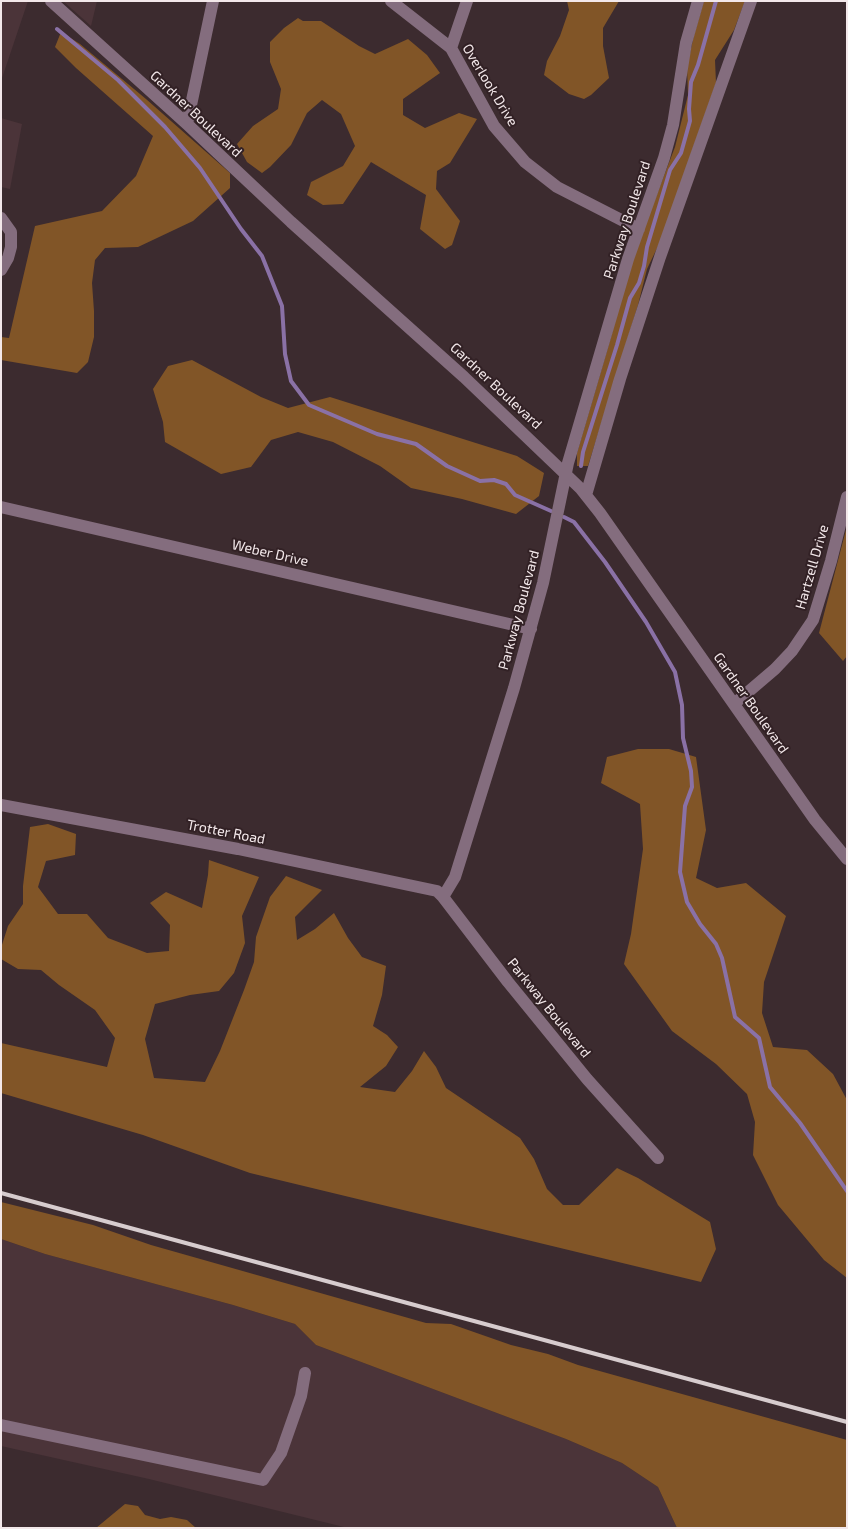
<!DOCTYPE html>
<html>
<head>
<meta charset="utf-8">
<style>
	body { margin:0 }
	#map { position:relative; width:848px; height:1529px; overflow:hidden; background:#3c2b2f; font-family:"Exo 2",sans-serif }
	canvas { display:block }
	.frame { position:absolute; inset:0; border:2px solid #f3e8ea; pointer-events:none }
</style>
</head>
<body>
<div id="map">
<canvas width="848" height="1529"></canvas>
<div class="frame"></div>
</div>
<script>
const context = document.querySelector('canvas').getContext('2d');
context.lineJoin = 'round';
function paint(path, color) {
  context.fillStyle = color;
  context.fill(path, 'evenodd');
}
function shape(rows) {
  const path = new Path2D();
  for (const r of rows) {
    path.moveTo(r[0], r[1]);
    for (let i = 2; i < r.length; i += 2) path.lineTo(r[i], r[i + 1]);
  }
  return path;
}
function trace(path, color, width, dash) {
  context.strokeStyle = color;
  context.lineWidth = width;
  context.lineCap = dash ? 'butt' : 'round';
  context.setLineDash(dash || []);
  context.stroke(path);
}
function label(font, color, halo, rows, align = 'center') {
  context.font = font + ' "Exo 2",sans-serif';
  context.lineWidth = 4;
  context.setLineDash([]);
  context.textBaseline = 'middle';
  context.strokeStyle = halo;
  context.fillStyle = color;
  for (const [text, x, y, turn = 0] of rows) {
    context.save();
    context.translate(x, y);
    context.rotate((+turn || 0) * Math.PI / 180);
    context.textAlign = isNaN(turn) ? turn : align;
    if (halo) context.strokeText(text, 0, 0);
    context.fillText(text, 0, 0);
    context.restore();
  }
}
paint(shape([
	[1,1,28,1,1,81],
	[63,1,97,1,91,26],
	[1,118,22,124,10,189,1,187],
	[1,1239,45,1254,233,1305,295,1324,316,1345,566,1439,622,1463,658,1487,677,1528,348,1528,149,1479,1,1446]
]), '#4b3439');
paint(shape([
	[567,1,619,1,603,28,603,46,609,78,591,95,584,99,569,94,544,75,547,61,560,36,569,10],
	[704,1,745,1,734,30,715,60,716,83,660,242,647,269,638,305,588,466,577,466,577,453,611,337,629,267,675,147,688,95,687,67,694,35],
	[298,18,303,21,321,21,359,46,375,54,408,39,427,55,440,73,403,99,403,115,425,128,459,113,477,119,450,163,437,171,436,189,460,221,452,245,445,249,420,229,426,195,371,162,343,204,323,205,307,195,311,182,343,166,355,146,341,114,322,100,307,113,291,145,270,167,262,173,247,162,237,144,253,126,278,109,281,89,270,62,270,42,284,28],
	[61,32,80,44,146,99,230,173,230,188,193,221,138,247,105,248,95,260,92,283,94,311,94,337,88,362,77,373,1,360,1,337,9,338,35,226,102,211,136,176,153,136,76,68,55,47],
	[192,360,261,397,288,408,330,397,517,456,544,473,539,496,516,514,462,499,411,488,380,466,333,442,298,432,271,440,251,467,221,474,165,442,163,422,153,389,168,366],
	[847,526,847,656,843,661,819,633],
	[638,749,669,749,696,757,706,830,696,878,717,888,746,883,786,916,764,982,762,1013,773,1047,807,1050,833,1074,847,1100,847,1278,824,1260,778,1205,753,1155,755,1122,747,1094,716,1064,672,1031,624,964,631,934,643,849,640,804,601,783,607,757],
	[48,824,76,834,75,855,46,861,38,887,58,914,87,914,108,938,147,953,169,951,170,925,150,903,166,892,202,908,208,875,209,860,259,877,242,916,245,943,234,973,219,991,190,995,155,1004,145,1039,154,1078,205,1082,220,1051,244,990,254,962,256,937,270,897,286,876,322,890,295,917,297,940,315,929,334,913,348,938,362,957,386,966,382,995,373,1026,387,1035,398,1047,386,1066,360,1087,395,1092,412,1071,424,1051,436,1067,446,1088,520,1138,534,1159,547,1189,563,1205,579,1205,617,1168,638,1178,710,1222,716,1249,701,1282,250,1173,143,1135,1,1093,1,1043,107,1067,115,1038,95,1010,59,985,41,970,18,969,1,959,1,948,8,926,23,904,23,886,30,827],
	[1,1202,93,1225,151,1245,426,1323,451,1324,511,1345,548,1354,578,1365,847,1440,847,1528,677,1528,658,1487,622,1463,566,1439,316,1345,295,1324,233,1305,45,1254,1,1239],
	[125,1504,138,1506,145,1515,160,1519,171,1517,187,1520,196,1528,96,1528]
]), '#815527');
trace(shape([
	[57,29,118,80,165,127,200,168,241,229,262,256,282,306,285,354,291,381,309,405,377,434,416,444,447,466,480,481,494,480,506,484,515,495,551,511],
	[581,466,583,452,617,345,630,298,639,283,644,266,647,247,670,170,681,153,690,121,689,109,691,82,698,65,716,1],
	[564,517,574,522,605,562,646,622,675,672,682,705,683,738,691,771,692,787,685,806,680,872,687,902,700,924,716,944,722,958,735,1017,759,1038,770,1087,800,1123,847,1191]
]), '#8a71a6', 4);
trace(shape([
	[51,1,187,124,291,222,464,377,581,489,600,513,815,820,847,859],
	[391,1,451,48,494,126,525,162,557,187,639,229],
	[451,48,467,1],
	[187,124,213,1],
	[1,218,11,232,11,247,8,258,1,270],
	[586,495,620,379,660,257,751,1],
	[1,507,531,629],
	[734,704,775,669,792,651,813,620,831,561,847,497],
	[1,805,238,849,437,891,443,897,508,982,587,1079,658,1158],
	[443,897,455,877,514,688,543,583,568,463,628,259,664,158,673,125,686,43,698,1],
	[1,1425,263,1480,281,1453,301,1396,305,1373]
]), '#846d7e', 12);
trace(shape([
	[1,1193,847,1422]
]), '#d7ccce', 4);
label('14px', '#f3e8ea', '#322125', [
	["Overlook Drive",490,85,59],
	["Gardner Boulevard",196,114,43],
	["Parkway Boulevard",627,220,-72],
	["Gardner Boulevard",496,386,43],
	["Weber Drive",270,553,13],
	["Hartzell Drive",812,567,-74],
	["Parkway Boulevard",519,610,-75],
	["Gardner Boulevard",751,703,55],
	["Trotter Road",226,832,11],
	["Parkway Boulevard",549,1008,51]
]);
</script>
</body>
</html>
